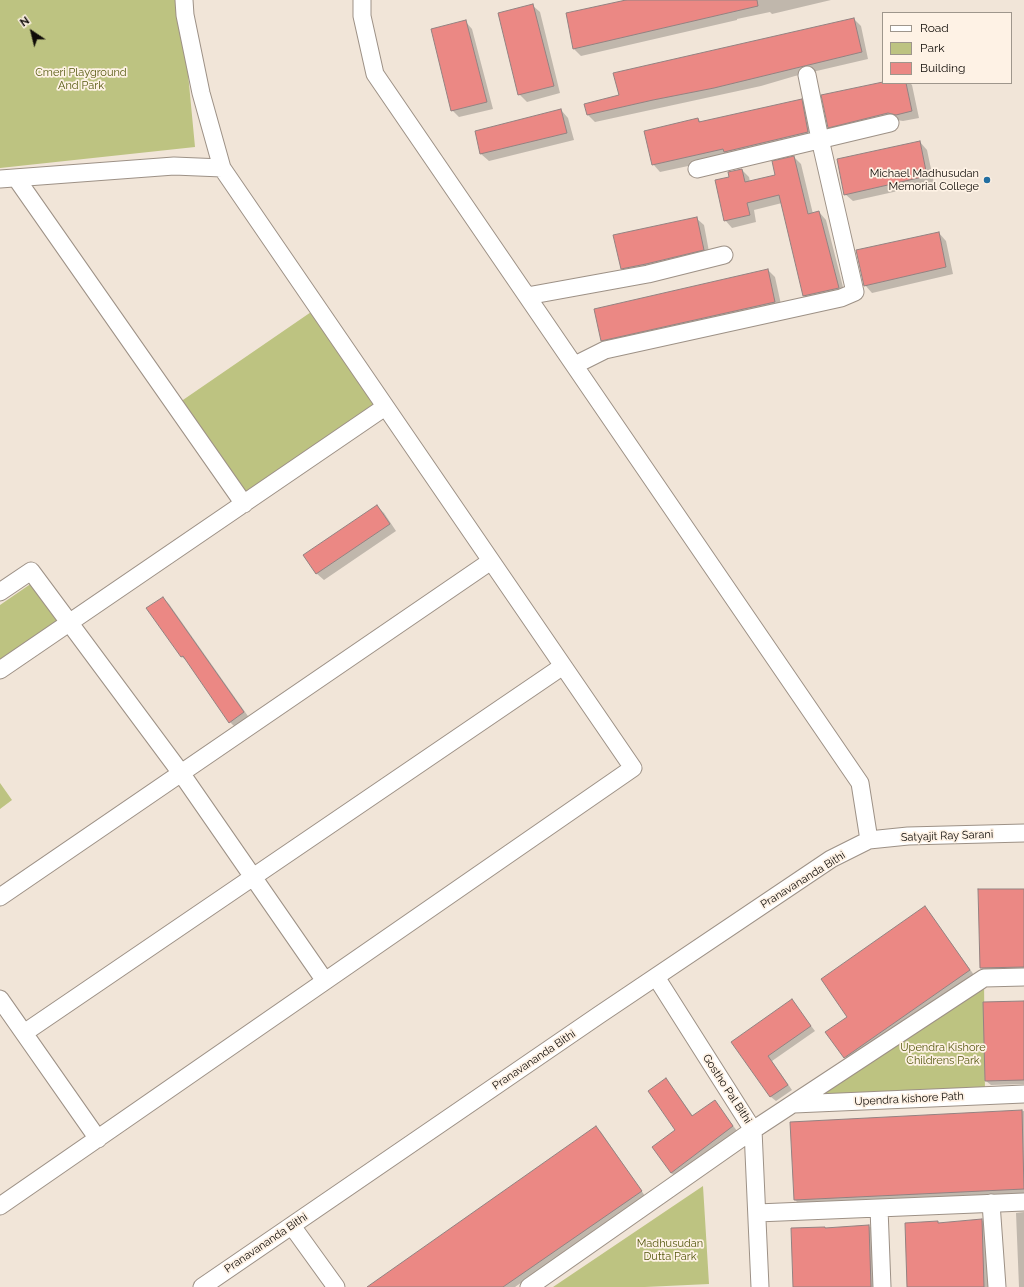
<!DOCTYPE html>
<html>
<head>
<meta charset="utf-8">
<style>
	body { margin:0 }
	#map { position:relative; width:1024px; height:1287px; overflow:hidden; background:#f1e5d8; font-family:Raleway,sans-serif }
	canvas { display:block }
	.legend { position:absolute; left:882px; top:12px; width:130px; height:72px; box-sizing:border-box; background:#fef2e5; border:1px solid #9e968c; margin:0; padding:5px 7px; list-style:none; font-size:12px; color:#0f0b07 }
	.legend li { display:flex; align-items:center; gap:8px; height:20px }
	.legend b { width:20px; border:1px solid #9e968c }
	.north { position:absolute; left:12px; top:12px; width:40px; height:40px; -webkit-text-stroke:3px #fef2e5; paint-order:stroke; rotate:325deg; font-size:11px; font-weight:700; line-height:16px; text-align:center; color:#0f0b07 }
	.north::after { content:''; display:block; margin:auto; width:14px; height:18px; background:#0f0b07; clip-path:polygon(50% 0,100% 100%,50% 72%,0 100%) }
</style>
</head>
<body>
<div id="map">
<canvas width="1024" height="1287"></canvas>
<ul class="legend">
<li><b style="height:5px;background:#fff"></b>Road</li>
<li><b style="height:11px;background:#bdc381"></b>Park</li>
<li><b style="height:11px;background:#eb8884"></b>Building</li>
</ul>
<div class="north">N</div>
</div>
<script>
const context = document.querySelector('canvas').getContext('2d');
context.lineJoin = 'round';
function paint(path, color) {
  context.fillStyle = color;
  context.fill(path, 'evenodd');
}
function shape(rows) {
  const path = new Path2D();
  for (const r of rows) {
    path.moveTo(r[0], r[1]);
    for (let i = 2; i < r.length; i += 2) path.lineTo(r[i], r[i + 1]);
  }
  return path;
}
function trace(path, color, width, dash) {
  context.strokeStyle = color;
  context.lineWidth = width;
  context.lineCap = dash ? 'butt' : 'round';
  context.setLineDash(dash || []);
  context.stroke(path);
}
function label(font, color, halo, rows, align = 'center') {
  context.font = font + ' Raleway,sans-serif';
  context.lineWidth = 3.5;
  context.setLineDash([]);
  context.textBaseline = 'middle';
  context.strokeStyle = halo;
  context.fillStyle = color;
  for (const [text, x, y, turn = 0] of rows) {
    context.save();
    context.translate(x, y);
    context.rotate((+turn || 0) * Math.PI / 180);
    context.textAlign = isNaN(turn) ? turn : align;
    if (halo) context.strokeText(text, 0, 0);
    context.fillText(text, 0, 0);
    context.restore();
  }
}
paint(shape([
	[0,0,181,0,195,147,0,168],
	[314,310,385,407,244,504,180,402],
	[32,583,58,620,0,660,0,605],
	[0,783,12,800,0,809],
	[984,978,985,1095,810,1099],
	[703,1186,709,1284,645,1287,553,1287]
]), '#bdc381');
paint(shape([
	[628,0,831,0,772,14,770,12,737,19,737,20,581,56,574,49],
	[532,5,540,12,560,93,527,102,519,94],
	[854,19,861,26,868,59,795,76,761,86,595,122,588,115,620,96],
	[465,21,472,29,493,109,459,117,452,110],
	[883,82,910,83,912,85,919,118,903,121,896,120,836,134,829,127],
	[801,100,809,107,815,139,660,172,653,164,698,119,701,122],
	[561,110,568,118,574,140,489,161,481,154,476,132],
	[920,142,927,150,934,183,853,201,845,194],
	[794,157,801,164,813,214,819,212,826,220,845,295,812,303,804,296,782,203,754,210,756,222,732,228,725,220,730,178,742,170,749,177,750,182,777,176],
	[696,218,704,225,710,257,629,276,622,268],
	[939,233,946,241,953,274,872,293,865,285],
	[768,270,775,277,782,309,609,348,602,341],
	[377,506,384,513,396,531,324,580,316,573],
	[163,598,169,604,250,719,236,728,230,722,188,662,182,657],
	[1024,889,1024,972,986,972,981,968],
	[929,912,974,975,849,1062,827,1032,848,1017],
	[792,1001,815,1031,772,1061,792,1090,776,1101,771,1097,733,1042],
	[1024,1002,1024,1084,991,1085,986,1081],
	[670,1084,693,1116,715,1101,737,1131,676,1177,671,1173,677,1130],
	[1024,1111,1024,1197,1020,1197,1017,1194,799,1204,795,1200,791,1122],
	[596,1128,601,1132,645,1196,515,1287,368,1287],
	[1024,1212,1024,1287,1019,1287,1016,1213],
	[982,1220,986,1225,989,1287,908,1287,938,1222,939,1224],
	[869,1226,874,1230,875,1287,794,1287,826,1229]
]), '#0003');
const building = shape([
	[626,0,757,0,758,6,573,49,566,13,626,0],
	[533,4,554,86,518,95,498,13,533,4],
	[854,18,862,52,714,88,653,100,587,115,584,104,619,95,613,73,854,18],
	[466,20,487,102,451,111,431,29,466,20],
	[883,82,883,83,906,83,912,111,896,115,888,113,828,128,821,95,883,82],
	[802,99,808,132,724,152,723,149,652,165,644,131,698,118,699,122,802,99],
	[561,109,567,133,480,154,475,131,561,109],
	[920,141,927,176,844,195,837,159,920,141],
	[794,156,808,214,819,211,839,288,803,296,779,195,747,203,750,215,724,221,715,180,729,177,728,172,742,169,745,182,775,175,772,161,794,156],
	[697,217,704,250,646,264,621,269,613,235,697,217],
	[939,232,946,267,864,286,856,250,939,232],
	[768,269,775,302,601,341,594,309,768,269],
	[377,505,390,524,316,574,303,555,377,505],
	[163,597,244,712,229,723,183,656,181,657,146,608,163,597],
	[978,889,1024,889,1024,967,980,968,978,889],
	[925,906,970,970,844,1058,825,1032,847,1017,821,979,925,906],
	[792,999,811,1026,768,1056,788,1085,770,1097,731,1042,792,999],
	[1024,1001,1024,1080,985,1081,983,1002,1024,1001],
	[666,1078,692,1116,715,1100,733,1126,671,1173,652,1147,675,1130,648,1091,666,1078],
	[1022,1110,1024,1189,794,1200,790,1122,1022,1110],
	[596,1126,642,1191,503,1287,367,1287,596,1126],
	[982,1219,984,1287,907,1287,905,1223,938,1221,938,1223,982,1219],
	[869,1225,871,1287,793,1287,791,1228,825,1227,825,1228,869,1225]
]);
paint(building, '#eb8884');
trace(building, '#938281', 1);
const street = shape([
	[362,0,362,16,375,74,860,783,869,840],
	[697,169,890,123],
	[16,178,244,504],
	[0,179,174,166,222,168],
	[527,296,648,274,724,255],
	[575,365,605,350,841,298,855,292,820,139,807,75],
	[0,592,31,571,181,773,325,981],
	[0,670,385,407],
	[0,897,491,561],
	[656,977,753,1130,760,1287],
	[0,999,98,1139],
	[24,1033,563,666],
	[794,1104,1024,1094],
	[991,1203,997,1287],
	[0,1206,633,768,222,168,201,93,185,15,184,0],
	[879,1208,882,1287],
	[757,1213,1024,1202],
	[292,1226,336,1287],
	[202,1287,599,1015,831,859,869,840,908,836,1024,833],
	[529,1287,753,1130,984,978,1024,977]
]);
trace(street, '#9d9186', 19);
trace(street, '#fff', 17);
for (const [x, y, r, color] of [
	[987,180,4,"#226ea1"]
]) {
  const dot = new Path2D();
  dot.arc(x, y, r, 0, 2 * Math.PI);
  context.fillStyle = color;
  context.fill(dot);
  trace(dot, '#fef2e5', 1.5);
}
label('11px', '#565910', '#fef2e5', [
	["Cmeri Playground",81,73],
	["And Park",81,86],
	["Upendra Kishore",943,1048],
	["Childrens Park",943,1061],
	["Madhusudan",670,1244],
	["Dutta Park",670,1257]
]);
label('11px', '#0f0b07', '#fef2e5', [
	["Michael Madhusudan",979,174],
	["Memorial College",979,187]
], 'right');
label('11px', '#0f0b07', '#fef2e5', [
	["Satyajit Ray Sarani",947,836,-2],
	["Pranavananda Bithi",803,880,-32],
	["Pranavananda Bithi",534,1060,-34],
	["Gostho Pal Bithi",727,1089,57],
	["Upendra kishore Path",909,1099,-3],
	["Pranavananda Bithi",266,1243,-34]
]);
</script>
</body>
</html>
